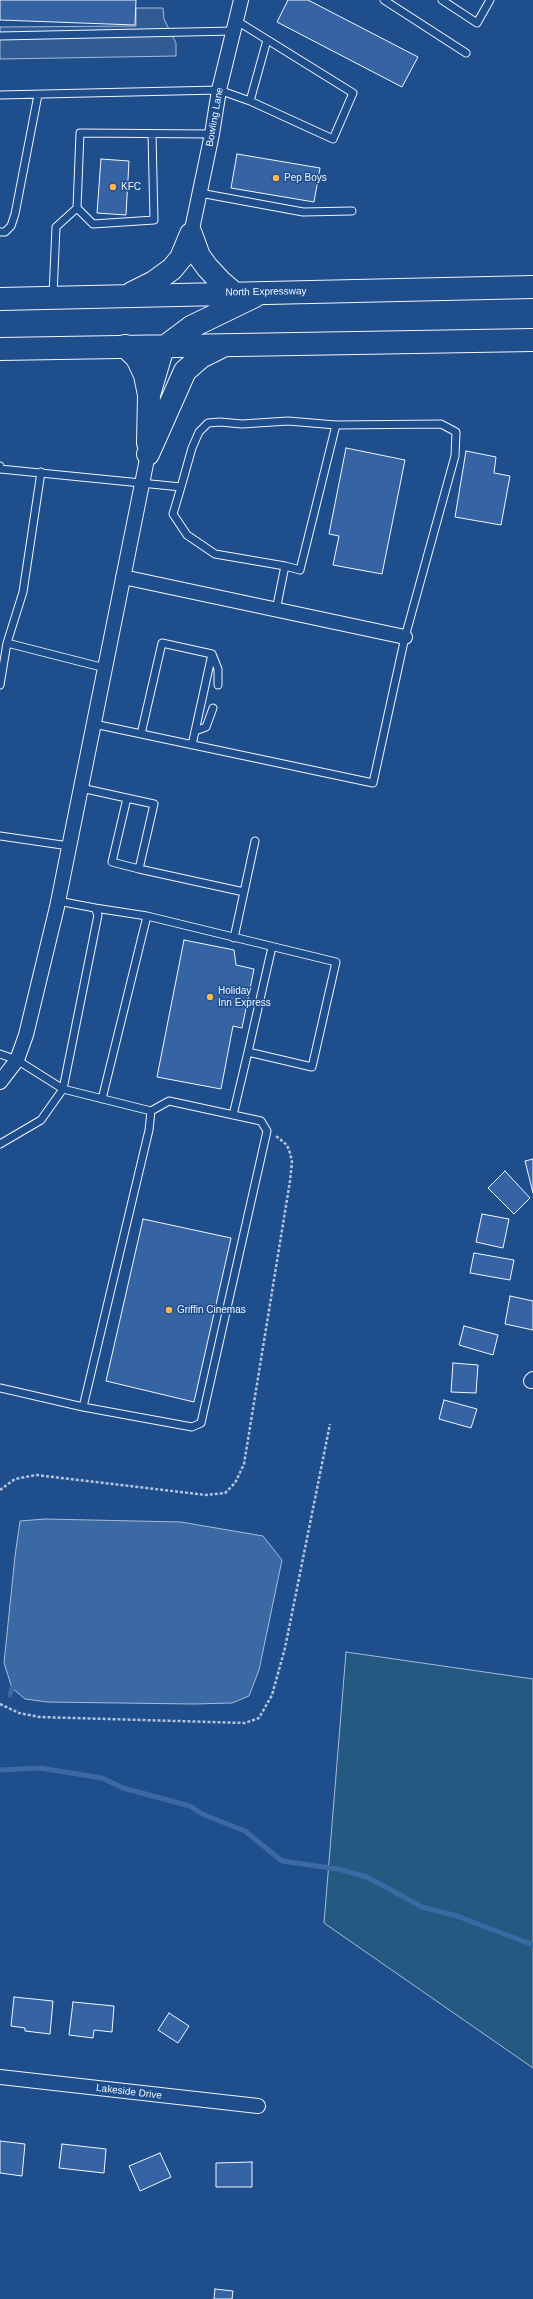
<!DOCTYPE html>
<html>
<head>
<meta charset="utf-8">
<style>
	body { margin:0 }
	canvas { display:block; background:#1f4e8c }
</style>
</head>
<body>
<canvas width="533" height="2299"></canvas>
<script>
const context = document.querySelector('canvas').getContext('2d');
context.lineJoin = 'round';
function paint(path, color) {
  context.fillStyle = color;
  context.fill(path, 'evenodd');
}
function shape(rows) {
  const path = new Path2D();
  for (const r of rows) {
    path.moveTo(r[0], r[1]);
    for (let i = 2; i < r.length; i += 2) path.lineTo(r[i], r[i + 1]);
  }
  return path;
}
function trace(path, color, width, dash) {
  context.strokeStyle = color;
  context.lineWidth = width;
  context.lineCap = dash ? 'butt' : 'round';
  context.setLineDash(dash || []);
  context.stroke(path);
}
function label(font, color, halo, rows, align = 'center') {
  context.font = font + ' Helvetica,sans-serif';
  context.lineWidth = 3;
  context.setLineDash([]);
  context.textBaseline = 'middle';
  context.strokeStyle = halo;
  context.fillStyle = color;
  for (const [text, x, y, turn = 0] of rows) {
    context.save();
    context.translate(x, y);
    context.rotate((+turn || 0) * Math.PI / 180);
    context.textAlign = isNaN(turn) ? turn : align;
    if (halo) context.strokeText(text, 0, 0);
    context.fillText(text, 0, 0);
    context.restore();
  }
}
const green = shape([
	[346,1652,533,1679,533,2068,324,1923,346,1652]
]);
paint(green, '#245a82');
trace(green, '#a8bbd7', 1);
const parking = shape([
	[136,8,163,8,164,19,176,43,176,56,0,59,0,27,136,26,136,8]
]);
paint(parking, '#305b95');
trace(parking, '#a8bbd7', 1);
const water = shape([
	[45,1519,181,1522,263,1536,282,1560,259,1670,249,1696,232,1703,194,1704,47,1702,25,1699,12,1688,4,1663,15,1556,20,1521,45,1519]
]);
paint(water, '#3b69a3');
trace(water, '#a8bbd7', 1);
trace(shape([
	[10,1695,12,1688],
	[0,1770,40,1768,102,1778,123,1788,190,1806,202,1814,245,1831,282,1861,338,1869,367,1877,422,1907,457,1916,533,1945]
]), '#3b69a3', 5);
const building = shape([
	[0,0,136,0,135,25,0,20,0,0],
	[288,0,308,0,418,57,402,87,277,22,288,0],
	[237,154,320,168,314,202,231,188,237,154],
	[101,159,129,161,126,215,97,213,101,159],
	[346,448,405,460,382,574,333,565,339,536,329,534,346,448],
	[466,451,496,457,494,473,510,476,501,525,455,517,466,451],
	[184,940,234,950,236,965,254,969,242,1028,233,1026,221,1089,157,1077,184,940],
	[533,1159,533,1193,525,1161,533,1159],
	[505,1171,530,1198,514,1214,488,1188,505,1171],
	[482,1214,509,1219,503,1248,476,1242,482,1214],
	[143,1219,231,1238,194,1402,106,1381,143,1219],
	[474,1253,514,1260,510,1280,470,1273,474,1253],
	[510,1296,533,1301,533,1330,505,1324,510,1296],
	[464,1326,498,1335,493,1355,459,1345,464,1326],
	[453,1363,478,1365,476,1393,451,1392,453,1363],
	[444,1400,477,1409,471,1428,439,1419,444,1400],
	[14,1997,53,2001,50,2034,25,2031,25,2028,11,2026,14,1997],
	[73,2002,114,2006,112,2032,94,2030,93,2038,69,2035,73,2002],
	[169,2013,189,2026,178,2043,158,2030,169,2013],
	[0,2141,25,2144,22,2176,0,2173,0,2141],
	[62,2144,106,2149,104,2173,59,2168,62,2144],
	[160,2153,171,2177,140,2191,129,2166,160,2153],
	[252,2162,252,2187,216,2187,216,2163,252,2162],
	[215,2289,233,2291,232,2299,214,2299,215,2289]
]);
paint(building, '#3563a3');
trace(building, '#f2f6ff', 1);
const service = shape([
	[384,0,466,53],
	[442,0,477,23,490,0],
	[0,36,234,31],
	[0,95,219,90,250,101,333,139,353,93,237,21],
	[250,101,267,40],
	[200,193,303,212,352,211],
	[77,208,93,224,154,220,152,134],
	[0,232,5,232,11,226,15,214,38,95],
	[53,295,56,227,77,208,80,133,212,134],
	[0,466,0,469,181,487,173,514,187,535,215,554,285,566,276,610],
	[285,566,300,570,336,425],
	[7,643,23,592,41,472],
	[212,654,218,669,218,685],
	[0,685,7,643,105,668],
	[94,724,373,783,405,637,455,456,456,432,441,424,336,425,288,421,242,424,220,422,208,423,199,432,192,448,181,487],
	[195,731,206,727,213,708],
	[141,734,162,643,212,654,192,745],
	[81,788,154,804,139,869,244,892,234,938],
	[127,798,112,862,139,869],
	[0,836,69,846],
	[244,892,255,841],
	[95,908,147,916,336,962,312,1067,248,1052,233,1115],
	[248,1052,272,947],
	[0,1054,17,1060,63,1089,98,915,95,908,58,901],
	[102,1099,147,916],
	[0,1144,41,1120,63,1089,151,1111,149,1130,83,1407,0,1388],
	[83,1407,192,1427,201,1423,267,1131,261,1121,169,1101,151,1111]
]);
const minor = shape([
	[191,234,212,134,219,90,241,0],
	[123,577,405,637],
	[0,1082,17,1060,26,1035,57,907,148,454],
	[531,1381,533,1379],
	[0,2077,258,2106]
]);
const trunk = shape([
	[191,234,199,256,207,267,220,281,234,293],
	[132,293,154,282,172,269,181,258,191,234],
	[0,299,533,287],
	[125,346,137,358,145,375,149,395,148,443],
	[0,349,533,340],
	[149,395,161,354,167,345,191,327,255,296],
	[148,454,185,371,201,357,223,346]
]);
trace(service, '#f2f6ff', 9);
trace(minor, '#f2f6ff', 16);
trace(trunk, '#f2f6ff', 24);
trace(shape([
	[0,1490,15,1479,36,1475,206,1495,225,1493,235,1483,244,1464,290,1181,292,1162,290,1153,287,1145,276,1136],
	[0,1704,19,1713,39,1717,245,1723,259,1718,272,1695,285,1648,330,1424]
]), '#b3c4dc', 2.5, [3, 2]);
trace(service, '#1f4e8c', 7);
trace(minor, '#1f4e8c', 14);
trace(trunk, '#1f4e8c', 22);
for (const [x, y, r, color] of [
	[276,178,4,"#ffb74d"],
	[113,187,4,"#ffb74d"],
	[210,997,4,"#ffb74d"],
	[169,1310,4,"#ffb74d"]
]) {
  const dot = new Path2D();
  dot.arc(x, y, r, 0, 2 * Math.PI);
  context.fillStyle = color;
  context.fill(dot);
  trace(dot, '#1f4e8c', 1.5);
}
label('10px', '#f2f6ff', '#1f4e8c', [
	["Bowling Lane",215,117,-80],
	["North Expressway",266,292,-1],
	["Lakeside Drive",129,2092,7]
]);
label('10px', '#f2f6ff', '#1f4e8c', [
	["Pep Boys",284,178],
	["KFC",121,187],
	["Holiday",218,991],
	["Inn Express",218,1003],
	["Griffin Cinemas",177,1310]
], 'left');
</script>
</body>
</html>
